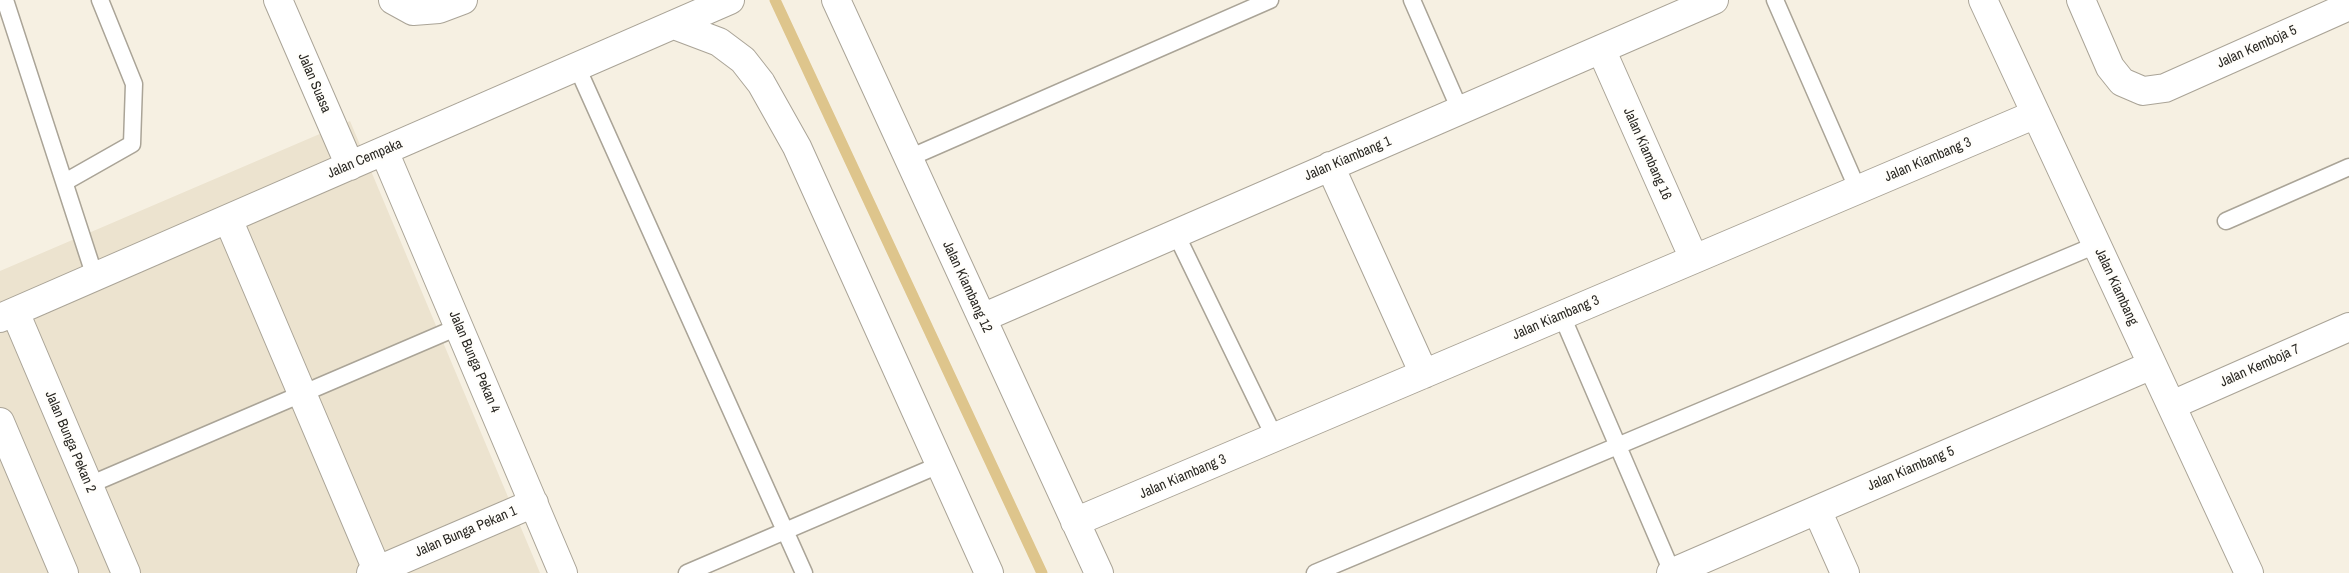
<!DOCTYPE html>
<html>
<head>
<meta charset="utf-8">
<style>
	body { margin:0 }
	canvas { display:block; background:#f6f0e2 }
</style>
</head>
<body>
<canvas width="2349" height="573"></canvas>
<script>
const context = document.querySelector('canvas').getContext('2d');
context.lineJoin = 'round';
function paint(path, color) {
  context.fillStyle = color;
  context.fill(path, 'evenodd');
}
function shape(rows) {
  const path = new Path2D();
  for (const r of rows) {
    path.moveTo(r[0], r[1]);
    for (let i = 2; i < r.length; i += 2) path.lineTo(r[i], r[i + 1]);
  }
  return path;
}
function trace(path, color, width, dash) {
  context.strokeStyle = color;
  context.lineWidth = width;
  context.lineCap = dash ? 'butt' : 'round';
  context.setLineDash(dash || []);
  context.stroke(path);
}
function label(font, color, halo, rows, align = 'center') {
  context.font = font + ' "Archivo Narrow",sans-serif';
  context.lineWidth = 5;
  context.setLineDash([]);
  context.textBaseline = 'middle';
  context.strokeStyle = halo;
  context.fillStyle = color;
  for (const [text, x, y, turn = 0] of rows) {
    context.save();
    context.translate(x, y);
    context.rotate((+turn || 0) * Math.PI / 180);
    context.textAlign = isNaN(turn) ? turn : align;
    if (halo) context.strokeText(text, 0, 0);
    context.fillText(text, 0, 0);
    context.restore();
  }
}
paint(shape([
	[350,121,540,573,0,573,0,271]
]), '#ece3cf');
trace(shape([
	[775,0,1042,573]
]), '#dec58c', 11);
const service = shape([
	[5,0,95,277],
	[1412,0,1460,110],
	[1775,0,1858,190],
	[577,67,804,573],
	[909,158,1270,0],
	[65,182,132,144,134,84,100,0],
	[2226,221,2349,167],
	[1176,234,1275,438],
	[1562,316,1672,572],
	[89,485,458,327],
	[687,573,939,465],
	[1315,573,2096,245]
]);
const minor = shape([
	[278,0,350,166],
	[393,0,413,11,439,9,463,0],
	[836,0,1099,573],
	[1983,0,2249,573],
	[2081,0,2110,67,2122,82,2143,91,2165,88,2349,6],
	[674,25,719,42,743,60,761,83,797,147,989,573],
	[1601,49,1694,259],
	[384,151,563,573],
	[1330,166,1424,374],
	[228,219,377,570],
	[15,312,126,573],
	[0,318,730,0],
	[982,318,1714,0],
	[2172,405,2349,327],
	[0,422,64,573],
	[1817,510,1845,573],
	[1075,522,2036,114],
	[371,573,534,503],
	[1671,573,2152,365]
]);
trace(service, '#aaa497', 19);
trace(minor, '#aaa497', 30);
trace(service, '#fff', 16);
trace(minor, '#fff', 28);
label('14px', '#2b2924', '#fffefb', [
	["Jalan Kemboja 5",2257,47,-24],
	["Jalan Suasa",314,83,67],
	["Jalan Kiambang 16",1647,154,66],
	["Jalan Cempaka",365,159,-23],
	["Jalan Kiambang 1",1348,159,-23],
	["Jalan Kiambang 3",1928,160,-23],
	["Jalan Kiambang 12",967,287,65],
	["Jalan Kiambang",2116,287,65],
	["Jalan Kiambang 3",1556,318,-23],
	["Jalan Bunga Pekan 4",474,362,67],
	["Jalan Kemboja 7",2260,366,-24],
	["Jalan Bunga Pekan 2",70,442,67],
	["Jalan Kiambang 5",1911,469,-23],
	["Jalan Kiambang 3",1183,477,-23],
	["Jalan Bunga Pekan 1",466,532,-23]
]);
</script>
</body>
</html>
